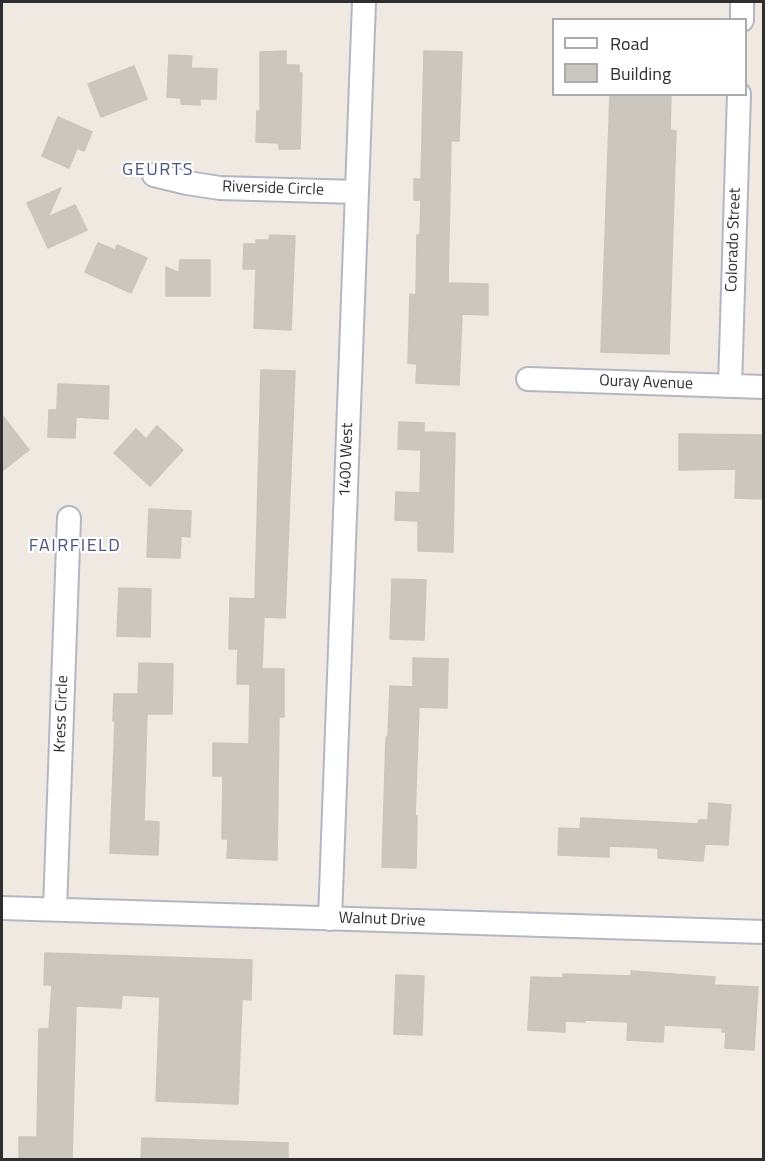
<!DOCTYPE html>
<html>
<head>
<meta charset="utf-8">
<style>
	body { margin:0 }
	#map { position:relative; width:765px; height:1161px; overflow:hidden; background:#efe9e1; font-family:"Titillium Web",sans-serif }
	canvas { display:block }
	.frame { position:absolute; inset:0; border:3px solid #2e2e2e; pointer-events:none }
	.legend { position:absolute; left:552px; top:18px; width:195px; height:78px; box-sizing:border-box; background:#fff; border:2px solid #ababab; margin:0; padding:8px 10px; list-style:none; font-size:18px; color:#2e2e2e }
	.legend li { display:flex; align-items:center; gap:12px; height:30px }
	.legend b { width:30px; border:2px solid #ababab }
</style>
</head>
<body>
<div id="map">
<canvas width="765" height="1161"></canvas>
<div class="frame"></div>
<ul class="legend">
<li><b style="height:8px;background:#fff"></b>Road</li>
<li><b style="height:16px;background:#cbc7bf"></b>Building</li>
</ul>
</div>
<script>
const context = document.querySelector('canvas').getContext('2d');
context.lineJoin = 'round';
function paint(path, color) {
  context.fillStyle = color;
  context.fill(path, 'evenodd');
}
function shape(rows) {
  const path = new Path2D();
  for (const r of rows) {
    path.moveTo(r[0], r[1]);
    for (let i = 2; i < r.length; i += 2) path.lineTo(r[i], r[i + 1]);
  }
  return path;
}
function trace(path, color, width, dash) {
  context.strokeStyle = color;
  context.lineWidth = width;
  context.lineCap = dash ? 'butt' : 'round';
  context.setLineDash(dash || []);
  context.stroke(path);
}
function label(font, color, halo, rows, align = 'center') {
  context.font = font + ' "Titillium Web",sans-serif';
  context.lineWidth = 4.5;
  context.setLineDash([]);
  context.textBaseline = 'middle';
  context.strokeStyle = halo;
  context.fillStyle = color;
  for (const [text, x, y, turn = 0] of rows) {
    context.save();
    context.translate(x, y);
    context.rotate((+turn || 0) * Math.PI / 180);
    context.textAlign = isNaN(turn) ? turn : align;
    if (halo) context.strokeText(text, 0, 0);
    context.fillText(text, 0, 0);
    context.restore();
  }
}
const building = shape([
	[286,51,286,65,299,65,299,73,302,73,300,149,279,149,279,143,256,142,257,111,260,111,260,52,286,51],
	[424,51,462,52,459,141,451,141,448,283,488,284,488,315,462,314,459,385,416,383,417,364,408,363,410,294,416,295,417,235,420,235,421,200,414,200,414,179,421,179,424,51],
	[169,55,192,56,191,68,217,69,216,99,200,99,200,105,181,104,181,98,167,97,169,55],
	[134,66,147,99,101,117,88,84,134,66],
	[610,94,671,94,670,130,676,131,669,354,601,352,610,94],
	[58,117,92,132,84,151,77,148,69,168,42,156,58,117],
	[61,188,48,217,75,205,87,230,48,248,27,203,61,188],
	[270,235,295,236,291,330,254,328,256,269,243,269,244,244,256,244,256,240,269,240,270,235],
	[98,243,115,250,117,245,147,258,131,293,85,272,98,243],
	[180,260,210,260,210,296,166,296,166,267,179,273,180,260],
	[261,370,295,371,285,618,264,617,262,669,284,669,284,717,279,717,277,860,227,858,228,839,222,839,223,776,213,776,213,743,249,744,250,684,237,684,238,649,229,649,230,598,255,599,261,370],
	[58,384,109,386,108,419,76,417,75,438,48,437,49,410,57,410,58,384],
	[2,415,29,450,2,471,2,415],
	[399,422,424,423,424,432,455,433,453,552,418,551,418,521,395,520,396,492,420,493,421,450,398,449,399,422],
	[157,426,183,450,150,486,114,453,136,429,146,439,157,426],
	[679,434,764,435,764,499,735,498,736,469,679,470,679,434],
	[149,509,191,511,190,537,181,536,180,558,147,557,149,509],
	[392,579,426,580,424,640,390,639,392,579],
	[119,588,151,589,150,637,117,636,119,588],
	[413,658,448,659,447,708,419,707,415,816,417,816,416,868,382,867,386,737,388,737,390,686,413,687,413,658],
	[139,663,173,664,172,714,147,714,144,821,159,822,158,855,110,853,115,721,113,721,114,694,138,694,139,663],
	[709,803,731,805,728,845,705,844,703,861,658,858,658,848,609,846,609,857,558,855,559,828,580,829,581,818,698,824,699,820,708,820,709,803],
	[45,953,252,960,251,1000,242,999,238,1104,156,1101,160,997,122,995,121,1008,76,1006,72,1160,19,1160,19,1137,37,1137,39,1029,49,1029,52,985,44,985,45,953],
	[631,971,715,977,714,985,758,987,754,1050,725,1048,726,1032,722,1032,722,1028,664,1025,663,1042,627,1040,628,1022,585,1020,585,1022,565,1021,565,1032,528,1030,531,977,563,978,563,974,631,976,631,971],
	[396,975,424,976,422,1035,394,1034,396,975],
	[142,1138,288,1143,288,1160,141,1160,142,1138]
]);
paint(building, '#cbc7bf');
trace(building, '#cbc5ba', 1.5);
const street = shape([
	[742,20,742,2],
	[154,175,187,183,220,188,357,192],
	[528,379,764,387],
	[730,386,739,94],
	[2,908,764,932],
	[55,909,69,518],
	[330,919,364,2]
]);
trace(street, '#b4b7c1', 26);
trace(street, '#fff', 22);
label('16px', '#2e2e2e', '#fff', [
	["Riverside Circle",273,189,2],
	["Colorado Street",734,240,-88],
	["Ouray Avenue",646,383,2],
	["1400 West",347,460,-88],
	["Kress Circle",62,714,-88],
	["Walnut Drive",382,920,2]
]);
context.letterSpacing = '1.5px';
label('18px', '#4d5680', '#fff', [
	["GEURTS",158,171],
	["FAIRFIELD",75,547]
]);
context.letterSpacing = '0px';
</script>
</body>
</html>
